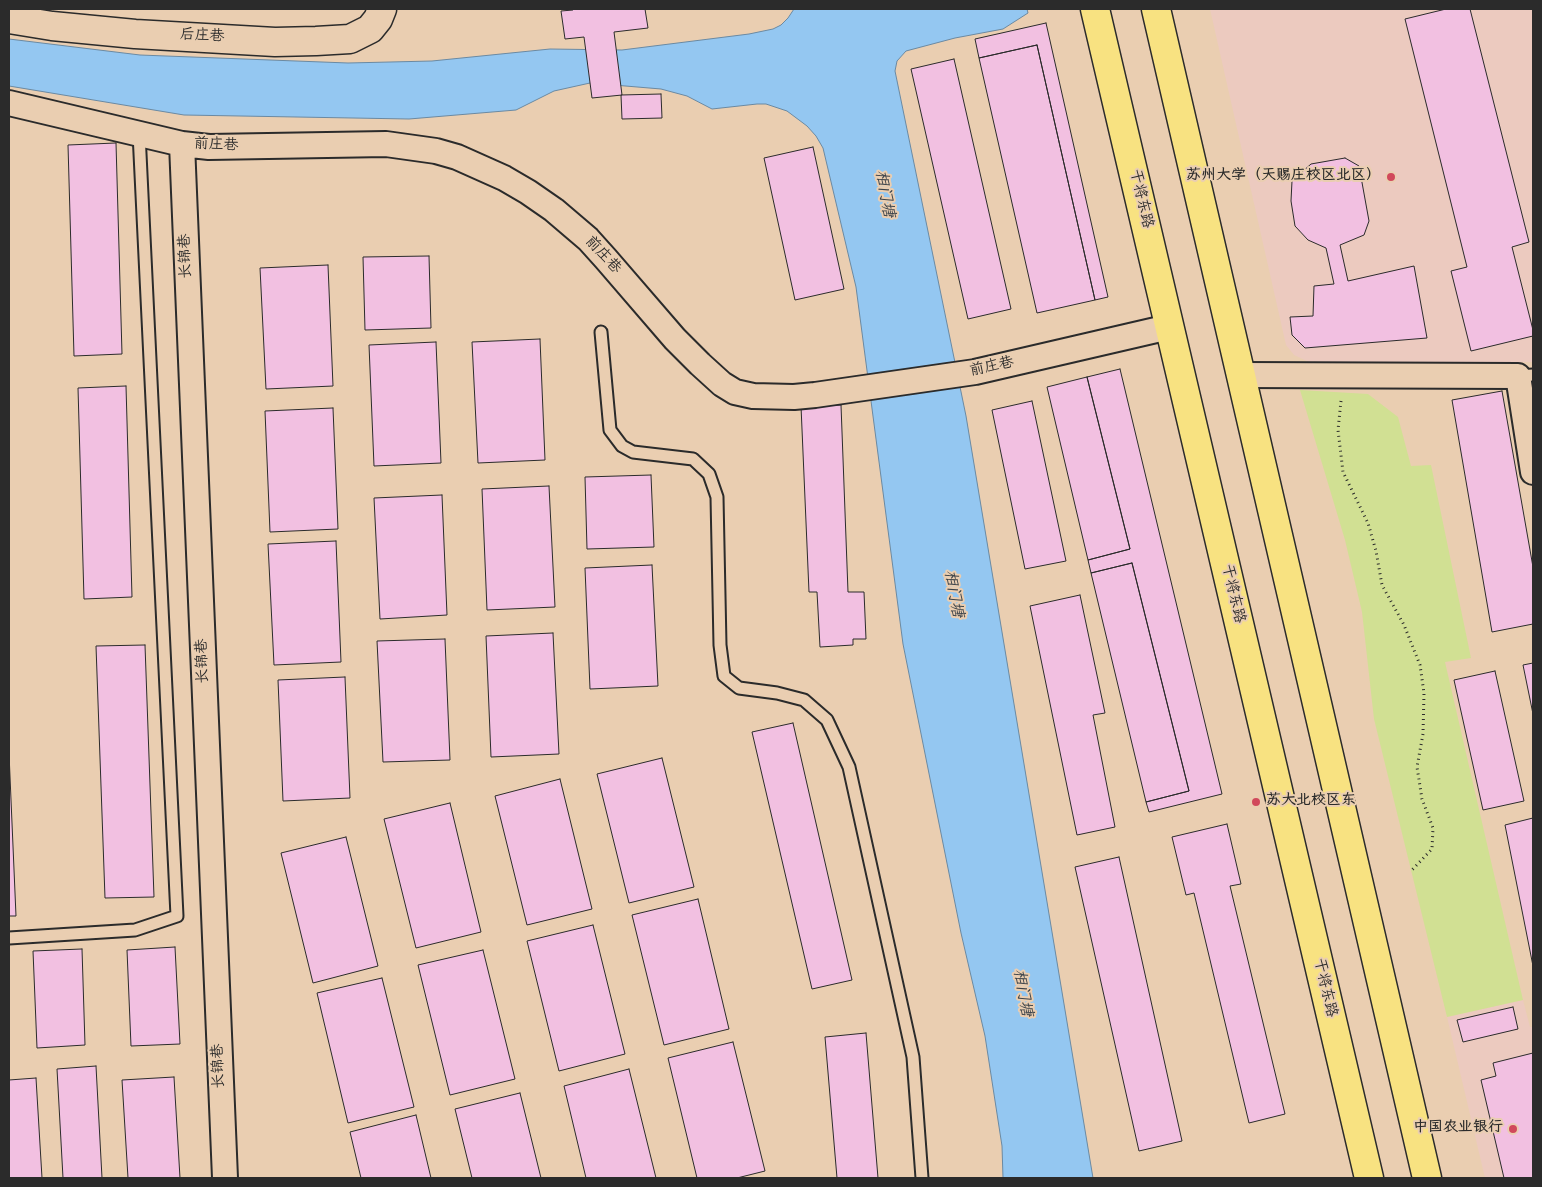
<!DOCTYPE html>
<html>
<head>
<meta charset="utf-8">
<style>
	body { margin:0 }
	#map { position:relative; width:1542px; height:1187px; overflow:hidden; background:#eaceb1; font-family:"Gochi Hand",sans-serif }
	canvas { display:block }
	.frame { position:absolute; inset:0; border:10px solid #2b2b2b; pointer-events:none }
</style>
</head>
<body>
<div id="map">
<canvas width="1542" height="1187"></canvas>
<div class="frame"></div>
</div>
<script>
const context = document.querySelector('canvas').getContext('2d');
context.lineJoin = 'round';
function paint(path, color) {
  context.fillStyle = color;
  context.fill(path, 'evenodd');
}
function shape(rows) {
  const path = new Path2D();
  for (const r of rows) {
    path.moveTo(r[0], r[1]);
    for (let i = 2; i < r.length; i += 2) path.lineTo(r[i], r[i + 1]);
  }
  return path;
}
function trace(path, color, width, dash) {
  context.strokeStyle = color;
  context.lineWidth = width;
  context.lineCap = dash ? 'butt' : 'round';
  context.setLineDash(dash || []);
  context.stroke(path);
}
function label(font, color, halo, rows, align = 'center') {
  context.font = font + ' "Gochi Hand","LXGW WenKai TC",sans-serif';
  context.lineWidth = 4;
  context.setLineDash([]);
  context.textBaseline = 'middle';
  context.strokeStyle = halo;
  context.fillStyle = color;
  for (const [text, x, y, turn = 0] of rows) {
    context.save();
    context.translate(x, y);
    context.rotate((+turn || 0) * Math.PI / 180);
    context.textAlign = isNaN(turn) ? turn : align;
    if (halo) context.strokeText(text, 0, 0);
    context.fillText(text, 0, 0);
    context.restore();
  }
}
paint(shape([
	[1210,9,1533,9,1533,362,1367,364,1309,362,1294,355,1286,345],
	[1523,1000,1530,1027,1533,1027,1533,1178,1485,1178,1447,1017]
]), '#eccabf');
paint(shape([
	[1300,390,1368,394,1398,417,1411,466,1431,465,1471,658,1445,662,1523,1000,1447,1017,1374,719,1362,612,1345,540]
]), '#d1e093');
const water = shape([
	[794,9,1027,9,1028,13,1003,29,955,38,906,51,897,61,895,71,966,416,1093,1178,1003,1178,1002,1146,985,1036,961,933,903,644,856,287,823,148,816,136,807,126,787,111,766,104,757,104,712,109,687,96,661,89,590,83,554,91,516,110,409,119,184,115,9,86,9,39,140,55,348,63,432,61,550,49,622,50,749,34,773,29,781,25,788,18,794,9]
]);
paint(water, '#94c7f1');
trace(water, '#6a89a2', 1);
const building = shape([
	[573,9,645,9,648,28,614,32,622,95,592,98,584,37,565,39,561,11,573,10,573,9],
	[1446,9,1470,9,1529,242,1512,247,1533,330,1533,336,1471,351,1451,271,1467,267,1405,19,1446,9],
	[1046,23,1108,297,1095,300,1037,45,979,58,975,39,1046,23],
	[1037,45,1095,300,1037,313,979,58,1037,45],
	[954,59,1011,309,968,319,911,69,954,59],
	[661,94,662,118,622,119,621,95,661,94],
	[116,143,122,354,74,356,68,145,116,143],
	[813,147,844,289,795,300,764,158,813,147],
	[1345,158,1359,166,1369,221,1364,235,1340,245,1348,281,1414,266,1427,338,1305,348,1292,335,1290,317,1313,316,1314,286,1334,284,1326,248,1308,240,1295,226,1291,201,1292,181,1311,164,1345,158],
	[429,256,431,328,365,330,363,257,429,256],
	[328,265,333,386,266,389,260,268,328,265],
	[540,339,545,460,478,463,472,342,540,339],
	[436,342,441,463,374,466,369,345,436,342],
	[1120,369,1222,794,1149,812,1146,802,1189,791,1132,563,1091,573,1088,560,1130,549,1087,377,1120,369],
	[1087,377,1130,549,1088,560,1047,387,1087,377],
	[126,386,132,597,84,599,78,388,126,386],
	[1502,391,1533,567,1533,624,1492,632,1452,400,1502,391],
	[1032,401,1066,561,1025,569,992,410,1032,401],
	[841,405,848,592,864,592,866,639,853,639,853,645,820,647,817,592,809,592,801,406,841,405],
	[333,408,338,529,270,532,265,411,333,408],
	[651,475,654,547,587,549,585,477,651,475],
	[549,486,555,607,487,610,482,489,549,486],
	[442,495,447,615,380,619,374,498,442,495],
	[336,541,341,662,274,665,268,544,336,541],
	[1132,563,1189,791,1146,802,1091,573,1132,563],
	[652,565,658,686,590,689,585,568,652,565],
	[1080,595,1105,713,1093,715,1115,827,1077,835,1030,606,1080,595],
	[553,633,559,754,491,757,486,636,553,633],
	[445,639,450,760,383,762,377,641,445,639],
	[145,645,154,897,105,898,96,646,145,645],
	[1533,663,1533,714,1523,665,1533,663],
	[1495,671,1524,801,1483,810,1454,680,1495,671],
	[345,677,350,798,283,801,278,680,345,677],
	[793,723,852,980,812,989,752,732,793,723],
	[9,753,16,916,9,916,9,753],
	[662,758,694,887,629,903,597,774,662,758],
	[560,779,592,909,527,925,495,796,560,779],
	[450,803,481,932,416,948,384,819,450,803],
	[1533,818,1533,966,1505,825,1533,818],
	[1227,824,1241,884,1230,886,1285,1114,1249,1123,1194,893,1186,895,1172,837,1227,824],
	[346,837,378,966,313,983,281,853,346,837],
	[1119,857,1182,1141,1139,1151,1075,867,1119,857],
	[698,899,729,1029,664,1045,632,915,698,899],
	[593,925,625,1054,559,1071,527,941,593,925],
	[175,947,180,1044,131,1046,127,950,175,947],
	[82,949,85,1045,37,1048,33,951,82,949],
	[483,950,515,1079,450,1095,418,965,483,950],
	[382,978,414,1107,348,1123,317,993,382,978],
	[1513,1007,1518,1029,1463,1042,1457,1020,1513,1007],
	[866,1033,878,1178,837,1178,825,1037,866,1033],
	[733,1042,765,1171,737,1178,697,1178,668,1058,733,1042],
	[1533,1053,1533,1178,1504,1178,1481,1080,1496,1076,1493,1063,1533,1053],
	[96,1066,102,1178,63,1178,57,1069,96,1066],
	[629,1069,656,1178,586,1178,564,1086,629,1069],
	[174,1077,180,1178,128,1178,122,1080,174,1077],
	[36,1078,42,1178,9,1178,9,1080,36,1078],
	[520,1093,541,1178,472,1178,455,1109,520,1093],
	[416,1115,431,1178,361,1178,350,1132,416,1115]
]);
paint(building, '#f2c0e1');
trace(building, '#2b2b2b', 1);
const lane = shape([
	[601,332,610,430,622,446,633,452,693,459,709,474,717,497,720,645,724,676,739,688,777,693,804,700,827,720,849,767,913,1057,922,1178],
	[1518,376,1533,375],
	[9,938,135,930,177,916,139,133]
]);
const street = shape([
	[9,103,182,144,209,147,386,144,436,151,457,157,504,178,528,192,554,210,588,239,606,259,675,339,700,364,722,384,735,392,753,396,794,397,815,395,975,372,1169,327],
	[182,144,225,1178],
	[1241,375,1518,376,1533,472]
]);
const secondary = shape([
	[9,19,52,26,135,34,275,42,316,41,350,39,370,29,378,19,382,9]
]);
const primary = shape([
	[1095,9,1369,1178],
	[1156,9,1427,1178]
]);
trace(lane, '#2b2b2b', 15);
trace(street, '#2b2b2b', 28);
trace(secondary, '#2b2b2b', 31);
trace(primary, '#2b2b2b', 31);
trace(shape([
	[1341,401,1338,430,1343,472,1368,523,1376,551,1382,585,1404,625,1420,665,1424,693,1423,734,1417,767,1422,799,1433,828,1432,849,1412,870]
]), '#2b2b2b', 3, [1, 4]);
trace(lane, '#eaceb1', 11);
trace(street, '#eaceb1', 24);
trace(secondary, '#eaceb1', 28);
trace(primary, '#f8e281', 28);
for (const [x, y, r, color] of [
	[1391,177,5,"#d1495b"],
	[1256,802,5,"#d1495b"],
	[1513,1129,5,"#d1495b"]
]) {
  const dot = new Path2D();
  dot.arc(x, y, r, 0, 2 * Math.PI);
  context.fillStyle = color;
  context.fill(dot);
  trace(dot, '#eaceb1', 2);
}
label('15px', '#2b2b2b', '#eaceb1', [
	["后庄巷",202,37,3],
	["前庄巷",216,146,3],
	["干将东路",1140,199,77],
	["长锦巷",187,256,-92],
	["前庄巷",602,256,47],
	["前庄巷",992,368,-12],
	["干将东路",1232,594,77],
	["长锦巷",204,661,-92],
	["干将东路",1324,988,77],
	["长锦巷",220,1066,-92]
]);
label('bold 15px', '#2b2b2b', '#eaceb1', [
	["苏州大学（天赐庄校区北区）",1381,177],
	["苏大北校区东",1266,802,"left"],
	["中国农业银行",1503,1129]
], 'right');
label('italic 16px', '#3b4249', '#eaceb1', [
	["相门塘",883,194,80],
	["相门塘",952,594,80],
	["相门塘",1021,993,80]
]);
</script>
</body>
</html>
